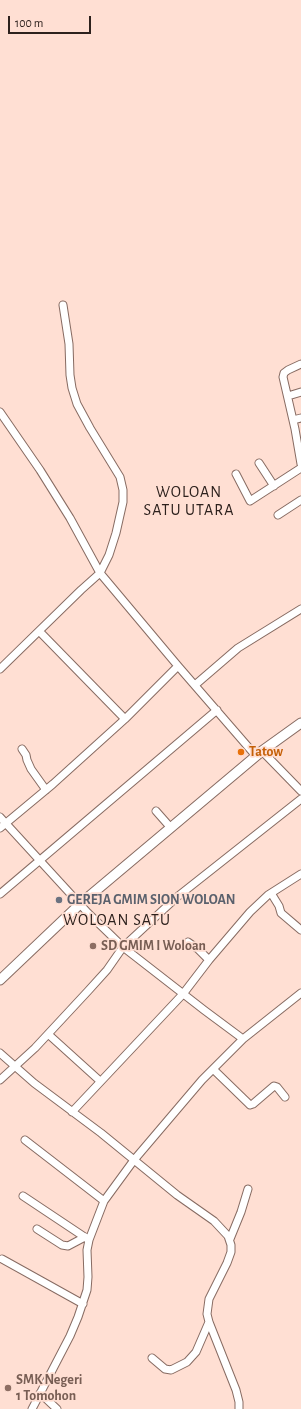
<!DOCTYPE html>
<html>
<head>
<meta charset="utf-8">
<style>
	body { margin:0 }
	#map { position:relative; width:301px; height:1409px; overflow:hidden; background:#ffdfd3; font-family:"Alegreya Sans",sans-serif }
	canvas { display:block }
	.scale { position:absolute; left:8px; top:16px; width:83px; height:18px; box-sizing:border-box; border:2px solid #2d211d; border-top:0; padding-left:5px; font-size:12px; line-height:14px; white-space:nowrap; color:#2d211d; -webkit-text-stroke:3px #ffdfd3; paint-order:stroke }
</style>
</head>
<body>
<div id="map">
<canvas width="301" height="1409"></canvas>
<div class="scale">100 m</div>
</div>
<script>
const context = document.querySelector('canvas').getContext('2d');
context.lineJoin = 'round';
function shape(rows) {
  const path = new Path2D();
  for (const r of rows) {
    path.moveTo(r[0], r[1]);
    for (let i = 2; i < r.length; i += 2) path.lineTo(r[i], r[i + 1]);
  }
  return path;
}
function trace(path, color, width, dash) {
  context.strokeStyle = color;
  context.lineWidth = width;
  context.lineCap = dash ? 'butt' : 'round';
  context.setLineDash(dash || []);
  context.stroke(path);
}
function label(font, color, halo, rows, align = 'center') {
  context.font = font + ' "Alegreya Sans",sans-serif';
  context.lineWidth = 3.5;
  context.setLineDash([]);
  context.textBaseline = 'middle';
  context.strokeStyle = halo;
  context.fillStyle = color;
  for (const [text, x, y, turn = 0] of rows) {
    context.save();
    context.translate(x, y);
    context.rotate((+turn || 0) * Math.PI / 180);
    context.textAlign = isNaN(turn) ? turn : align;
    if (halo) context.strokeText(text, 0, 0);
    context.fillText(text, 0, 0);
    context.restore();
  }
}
const street = shape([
	[301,364,288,370,284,373,283,377,295,429,301,464],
	[288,396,301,392],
	[0,412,40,470,70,518,100,573,178,666,256,756],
	[293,420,301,418],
	[259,463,274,486],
	[236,474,250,501,301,468],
	[278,515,301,500],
	[39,631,125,719],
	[0,669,81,590,100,573,109,555,116,533,123,502,123,490,120,477,90,428,77,404,72,388,70,375,69,344,63,305],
	[195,685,238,648,301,609],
	[22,749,26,755,27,760,31,769,46,790],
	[262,751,301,791],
	[156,811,171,828],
	[0,817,88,913,123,947,204,1010,243,1039],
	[0,828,53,784,125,719,178,666],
	[271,893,279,906,281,913,301,930],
	[0,894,217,710],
	[188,942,198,949,209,960],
	[48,1034,100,1081],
	[0,1053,34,1083,101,1133,177,1195,214,1221,228,1236,231,1245,231,1252,227,1263,209,1299,207,1314,209,1322,236,1390,239,1402,239,1409],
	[213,1069,248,1103,250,1105,253,1104,274,1086,277,1087,285,1097],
	[0,1080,35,1048,88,991,107,970,123,947,177,897,301,799],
	[72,1112,183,994,209,960,250,912,268,895,301,874],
	[25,1140,104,1201],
	[23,1196,89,1240],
	[37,1229,62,1245,68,1246,85,1237],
	[230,1239,241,1212,248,1189],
	[2,1259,83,1304],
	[152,1358,165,1369,171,1370,187,1362,196,1352,209,1322],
	[40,1393,57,1409],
	[32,1409,70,1336,78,1317,87,1290,88,1277,87,1250,89,1240,104,1201,134,1160,202,1080,243,1039,301,993]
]);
const secondary = shape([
	[0,980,80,904,262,751,301,723]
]);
trace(street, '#876b62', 9);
trace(secondary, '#876b62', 11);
trace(street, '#fff', 7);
trace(secondary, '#fff', 9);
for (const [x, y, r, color] of [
	[241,752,4,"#e8710a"],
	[59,900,4,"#6b7280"],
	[93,946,4,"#8d6e63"],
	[8,1388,4,"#8d6e63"]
]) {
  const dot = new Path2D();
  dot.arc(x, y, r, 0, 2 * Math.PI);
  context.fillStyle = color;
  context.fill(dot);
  trace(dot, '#ffdfd3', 1.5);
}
label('bold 14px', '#c56008', '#ffdfd3', [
	["Tatow",249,752]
], 'left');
label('bold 14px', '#5b616d', '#ffdfd3', [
	["GEREJA GMIM SION WOLOAN",67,900]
], 'left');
label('bold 14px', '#785e54', '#ffdfd3', [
	["SD GMIM I Woloan",101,946],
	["SMK Negeri",16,1380],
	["1 Tomohon",16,1396]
], 'left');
context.letterSpacing = '1px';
label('16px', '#2d211d', '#ffdfd3', [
	["WOLOAN",189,492],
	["SATU UTARA",189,510],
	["WOLOAN SATU",117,920]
]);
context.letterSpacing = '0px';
</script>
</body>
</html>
